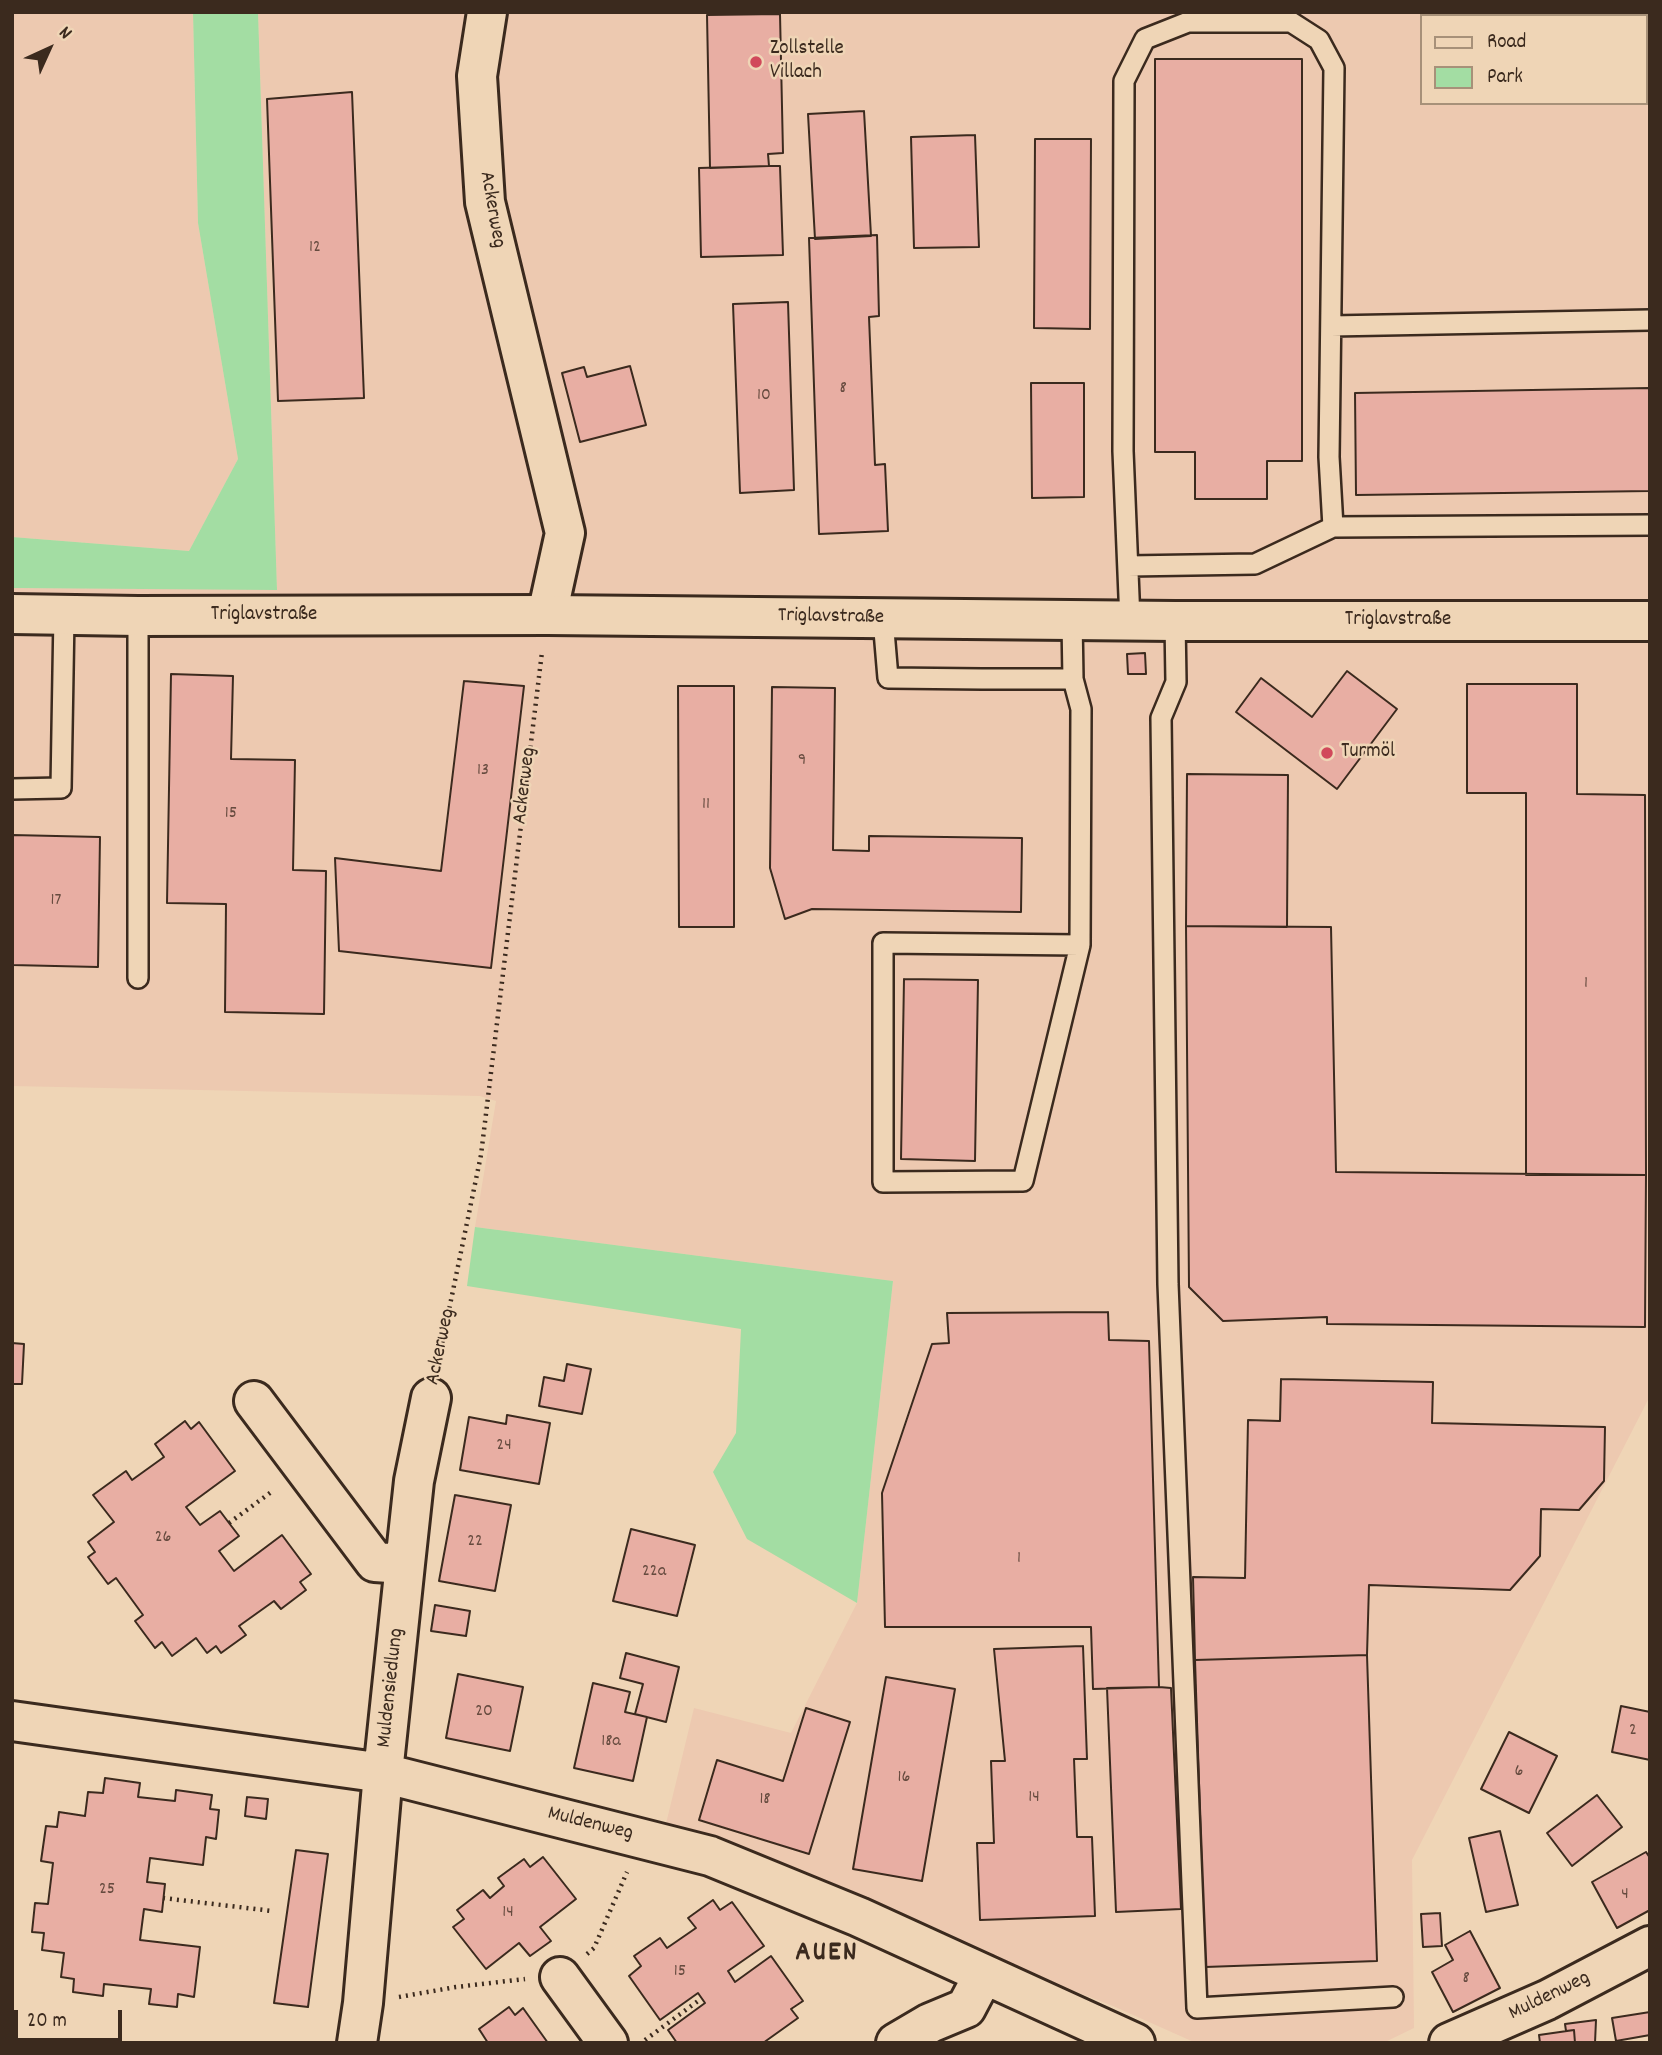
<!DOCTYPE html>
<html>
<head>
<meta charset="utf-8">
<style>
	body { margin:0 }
	#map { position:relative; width:1662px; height:2055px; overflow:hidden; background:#efd5b6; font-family:Dekko,sans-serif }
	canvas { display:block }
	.frame { position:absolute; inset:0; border:14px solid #3b2a1e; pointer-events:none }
	.legend { position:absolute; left:1420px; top:14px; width:228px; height:91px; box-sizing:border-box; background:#efd5b6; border:2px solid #a79179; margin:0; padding:9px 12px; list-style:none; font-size:21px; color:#3b2a1e }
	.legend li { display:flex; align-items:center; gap:14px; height:35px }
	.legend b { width:35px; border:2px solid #a79179 }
	.north { position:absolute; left:14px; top:14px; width:70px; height:70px; -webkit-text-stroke:5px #efd5b6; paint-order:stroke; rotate:45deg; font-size:19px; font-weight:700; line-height:28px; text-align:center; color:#3b2a1e }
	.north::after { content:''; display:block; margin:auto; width:24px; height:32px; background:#3b2a1e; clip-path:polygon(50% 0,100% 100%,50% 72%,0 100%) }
	.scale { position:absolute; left:14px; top:2010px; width:108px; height:32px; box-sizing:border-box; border:4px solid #3b2a1e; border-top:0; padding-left:9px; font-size:21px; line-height:24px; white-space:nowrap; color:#3b2a1e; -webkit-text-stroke:5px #efd5b6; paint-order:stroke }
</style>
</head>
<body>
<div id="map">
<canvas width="1662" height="2055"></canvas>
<div class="frame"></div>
<ul class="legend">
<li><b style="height:9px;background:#efd5b6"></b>Road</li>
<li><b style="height:19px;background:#a3dda3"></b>Park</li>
</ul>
<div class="north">N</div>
<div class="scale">20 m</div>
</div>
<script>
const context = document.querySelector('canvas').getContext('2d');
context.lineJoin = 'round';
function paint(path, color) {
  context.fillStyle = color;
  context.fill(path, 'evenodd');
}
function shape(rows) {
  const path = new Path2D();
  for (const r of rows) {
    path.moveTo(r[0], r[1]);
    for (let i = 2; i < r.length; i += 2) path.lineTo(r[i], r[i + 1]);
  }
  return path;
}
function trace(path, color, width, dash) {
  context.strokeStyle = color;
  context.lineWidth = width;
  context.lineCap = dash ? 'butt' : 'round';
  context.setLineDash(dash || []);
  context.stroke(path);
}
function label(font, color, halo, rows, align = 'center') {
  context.font = font + ' Dekko,sans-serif';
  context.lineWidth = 5;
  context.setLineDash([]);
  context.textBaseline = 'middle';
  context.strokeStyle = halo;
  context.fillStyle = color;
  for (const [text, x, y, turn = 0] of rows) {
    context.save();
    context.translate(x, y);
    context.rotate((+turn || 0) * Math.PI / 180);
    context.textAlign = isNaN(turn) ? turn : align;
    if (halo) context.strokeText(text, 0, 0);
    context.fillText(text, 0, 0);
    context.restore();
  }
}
paint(shape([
	[12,12,193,12,198,223,238,459,189,551,12,537],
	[258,12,1650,12,1650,1396,1412,1860,1414,2028,1383,2043,1196,2043,1113,2006,664,1832,694,1708,791,1733,857,1603,893,1281,475,1227,496,1101,480,1096,12,1086,12,588,277,589],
	[1422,16,1646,16,1646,103,1422,103]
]), '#edc9b0');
paint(shape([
	[193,12,258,12,277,590,12,588,12,537,189,551,238,459,198,223],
	[475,1227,893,1281,857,1603,747,1539,713,1472,736,1433,741,1329,467,1286]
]), '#a3dda3');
const building = shape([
	[780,14,783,153,768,154,769,166,710,168,707,15,780,14],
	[1155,59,1302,59,1302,461,1267,461,1267,499,1195,499,1195,452,1155,452,1155,59],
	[352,92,364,398,278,401,267,99,352,92],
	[864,111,871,236,815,239,808,114,864,111],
	[975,135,979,247,914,248,911,137,975,135],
	[1035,139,1091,139,1090,329,1034,328,1035,139],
	[769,166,780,166,783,255,701,257,699,168,769,166],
	[877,235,879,316,869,317,875,465,885,464,888,531,819,534,809,238,877,235],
	[788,302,794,490,740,493,733,304,788,302],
	[630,366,646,425,580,442,562,373,584,367,587,377,630,366],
	[1031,383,1084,383,1084,497,1032,498,1031,383],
	[1650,388,1650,491,1356,495,1355,393,1650,388],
	[1145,653,1146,674,1128,674,1127,654,1145,653],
	[1347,671,1397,709,1337,789,1236,712,1261,678,1312,717,1347,671],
	[171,674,233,676,231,759,295,760,293,870,326,871,324,1014,225,1012,226,904,167,903,171,674],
	[464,681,524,686,491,968,339,951,335,858,441,871,464,681],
	[1467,684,1577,684,1577,794,1645,795,1646,1175,1526,1175,1526,793,1467,793,1467,684],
	[678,686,734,686,734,927,679,927,678,686],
	[772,687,835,688,833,850,869,851,869,836,1022,838,1021,912,812,909,785,919,770,868,772,687],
	[1187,774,1288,775,1287,927,1186,926,1187,774],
	[12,835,100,837,98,967,12,965,12,835],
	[1186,926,1331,927,1336,1172,1646,1175,1645,1327,1327,1324,1327,1317,1223,1321,1189,1287,1186,926],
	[904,979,978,980,975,1161,901,1159,904,979],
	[1108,1312,1109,1340,1149,1341,1159,1687,1093,1689,1091,1627,885,1627,882,1493,932,1344,949,1343,947,1313,1108,1312],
	[12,1343,24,1344,22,1384,12,1384,12,1343],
	[567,1364,591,1369,582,1414,539,1406,544,1377,564,1381,567,1364],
	[1281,1379,1433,1382,1432,1423,1605,1427,1604,1481,1579,1510,1541,1509,1540,1556,1510,1590,1369,1585,1367,1655,1195,1660,1193,1577,1245,1578,1248,1420,1280,1421,1281,1379],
	[507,1415,550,1423,539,1484,460,1470,469,1417,506,1424,507,1415],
	[185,1421,191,1429,199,1422,235,1471,186,1507,200,1525,220,1511,229,1523,239,1536,219,1551,234,1571,282,1535,311,1574,300,1582,306,1590,281,1609,274,1601,239,1626,246,1635,221,1653,216,1646,207,1653,196,1638,172,1656,162,1642,155,1648,135,1621,143,1615,116,1578,108,1584,88,1557,95,1552,88,1542,114,1522,93,1495,126,1471,132,1480,164,1457,155,1444,185,1421],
	[455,1495,511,1505,495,1591,439,1581,455,1495],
	[631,1529,695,1545,677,1616,613,1601,631,1529],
	[435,1605,470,1611,466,1636,431,1631,435,1605],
	[1083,1646,1087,1759,1074,1759,1077,1837,1092,1837,1095,1916,980,1920,977,1843,994,1843,991,1761,1005,1761,994,1649,1083,1646],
	[626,1653,679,1667,666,1722,635,1714,643,1684,620,1678,626,1653],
	[1367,1655,1377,1961,1205,1967,1195,1660,1367,1655],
	[458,1674,523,1687,510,1751,446,1738,458,1674],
	[886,1677,955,1689,922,1881,853,1869,886,1677],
	[593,1683,630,1692,625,1712,647,1717,633,1781,574,1768,593,1683],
	[1159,1687,1171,1688,1181,1909,1116,1912,1107,1688,1159,1687],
	[1621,1706,1650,1712,1650,1760,1612,1752,1621,1706],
	[806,1708,850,1722,809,1854,699,1820,717,1760,783,1781,806,1708],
	[1509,1732,1557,1756,1529,1813,1481,1789,1509,1732],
	[105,1778,140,1783,138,1797,175,1801,176,1790,212,1795,210,1809,219,1810,216,1839,206,1837,203,1865,150,1858,147,1882,165,1884,162,1912,144,1909,140,1940,200,1947,194,1997,178,1994,177,2007,149,2004,151,1989,104,1984,103,1996,73,1992,74,1979,61,1977,64,1953,42,1950,44,1933,32,1932,35,1903,48,1904,53,1863,41,1861,46,1826,57,1827,59,1812,85,1816,88,1792,103,1793,105,1778],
	[1597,1795,1622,1827,1572,1866,1547,1833,1597,1795],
	[247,1797,268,1799,266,1819,245,1816,247,1797],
	[1500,1831,1518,1905,1486,1912,1469,1838,1500,1831],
	[296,1850,328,1854,308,2007,274,2003,296,1850],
	[1646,1852,1650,1858,1650,1910,1617,1928,1592,1882,1646,1852],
	[543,1857,576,1899,540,1927,551,1941,530,1956,519,1943,486,1969,453,1927,464,1919,457,1910,483,1890,490,1898,504,1886,498,1878,524,1859,530,1867,543,1857],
	[713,1900,720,1910,732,1902,764,1946,728,1971,735,1982,771,1956,803,2001,791,2009,798,2018,763,2043,677,2043,668,2030,705,2003,698,1993,660,2020,629,1976,641,1966,634,1956,660,1938,667,1948,696,1928,688,1918,713,1900],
	[1440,1913,1442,1946,1423,1947,1421,1914,1440,1913],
	[1470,1931,1500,1988,1453,2012,1432,1972,1453,1960,1445,1945,1470,1931],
	[509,2007,515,2015,523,2008,548,2043,488,2043,479,2029,509,2007],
	[1650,2012,1650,2035,1616,2041,1612,2018,1650,2012],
	[1596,2020,1595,2043,1575,2043,1574,2030,1566,2031,1565,2024,1596,2020],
	[1574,2030,1575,2043,1540,2043,1539,2035,1574,2030]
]);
paint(building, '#e8aea3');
trace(building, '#3b2a1e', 2);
const lane = shape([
	[1331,326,1650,320],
	[1128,566,1255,564,1333,527,1650,525],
	[883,619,888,678,982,679,1073,679,1072,620],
	[1130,621,1123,451,1124,81,1145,39,1188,22,1291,22,1319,40,1334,68,1329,457,1333,527],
	[1175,621,1176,682,1161,718,1168,1284,1197,2008,1393,1997],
	[1073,679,1081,709,1080,945,883,943,883,1182,1023,1181,1080,945],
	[12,789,61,788,64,615],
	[138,978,138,616]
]);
const street = shape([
	[487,12,477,76,485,202,565,533,547,615],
	[254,1401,375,1562,405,1564,383,1773,363,2003,357,2043],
	[405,1564,414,1481,431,1398],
	[12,1721,383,1773,710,1856,859,1917,1135,2043],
	[560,1977,608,2043],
	[896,2043,930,2023,966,2008,984,1974],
	[1449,2043,1547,2000,1650,1946]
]);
const secondary = shape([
	[12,614,138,616,547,615,1175,621,1650,621]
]);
trace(lane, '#3b2a1e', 24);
trace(street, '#3b2a1e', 44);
trace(secondary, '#3b2a1e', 44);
trace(shape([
	[438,1363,481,1155,542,652],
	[229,1523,274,1490],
	[163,1898,272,1911],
	[587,1954,594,1948,627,1872],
	[399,1997,456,1987,525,1979],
	[645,2040,702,1998]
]), '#3b2a1e', 4.5, [2, 5]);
trace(lane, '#efd5b6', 19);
trace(street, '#efd5b6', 38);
trace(secondary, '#efd5b6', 38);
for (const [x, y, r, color] of [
	[756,62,7,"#d1495b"],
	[1327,753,7,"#d1495b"]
]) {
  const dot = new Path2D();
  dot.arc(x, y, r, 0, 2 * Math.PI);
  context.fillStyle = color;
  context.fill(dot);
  trace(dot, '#efd5b6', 2.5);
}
label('18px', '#664b3f', null, [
	["12",315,249],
	["8",843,390],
	["10",764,397],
	["9",802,762],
	["13",483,772],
	["11",706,806],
	["15",231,815],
	["17",56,902],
	["1",1586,985],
	["24",504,1447],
	["26",163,1539],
	["22",475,1543],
	["1",1019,1560],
	["22a",654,1573],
	["20",484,1713],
	["2",1633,1732],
	["18a",611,1743],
	["6",1519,1773],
	["16",904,1779],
	["14",1034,1799],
	["18",765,1801],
	["25",107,1891],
	["4",1625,1896],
	["14",508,1914],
	["15",680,1973],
	["8",1466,1980]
]);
label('21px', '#3b2a1e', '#efd5b6', [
	["Zollstelle",770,50],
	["Villach",770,74],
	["Turmöl",1341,753]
], 'left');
label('21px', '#3b2a1e', '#efd5b6', [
	["Ackerweg",491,210,80],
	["Triglavstraße",264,616],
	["Triglavstraße",831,618,1],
	["Triglavstraße",1398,621],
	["Ackerweg",526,786,-83],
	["Ackerweg",442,1347,-78],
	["Muldensiedlung",392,1688,-84],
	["Muldenweg",590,1825,14],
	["Muldenweg",1550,1997,-26]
]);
context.letterSpacing = '2px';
label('bold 28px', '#3b2a1e', '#efd5b6', [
	["AUEN",827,1955]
]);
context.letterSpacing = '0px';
</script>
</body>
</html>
